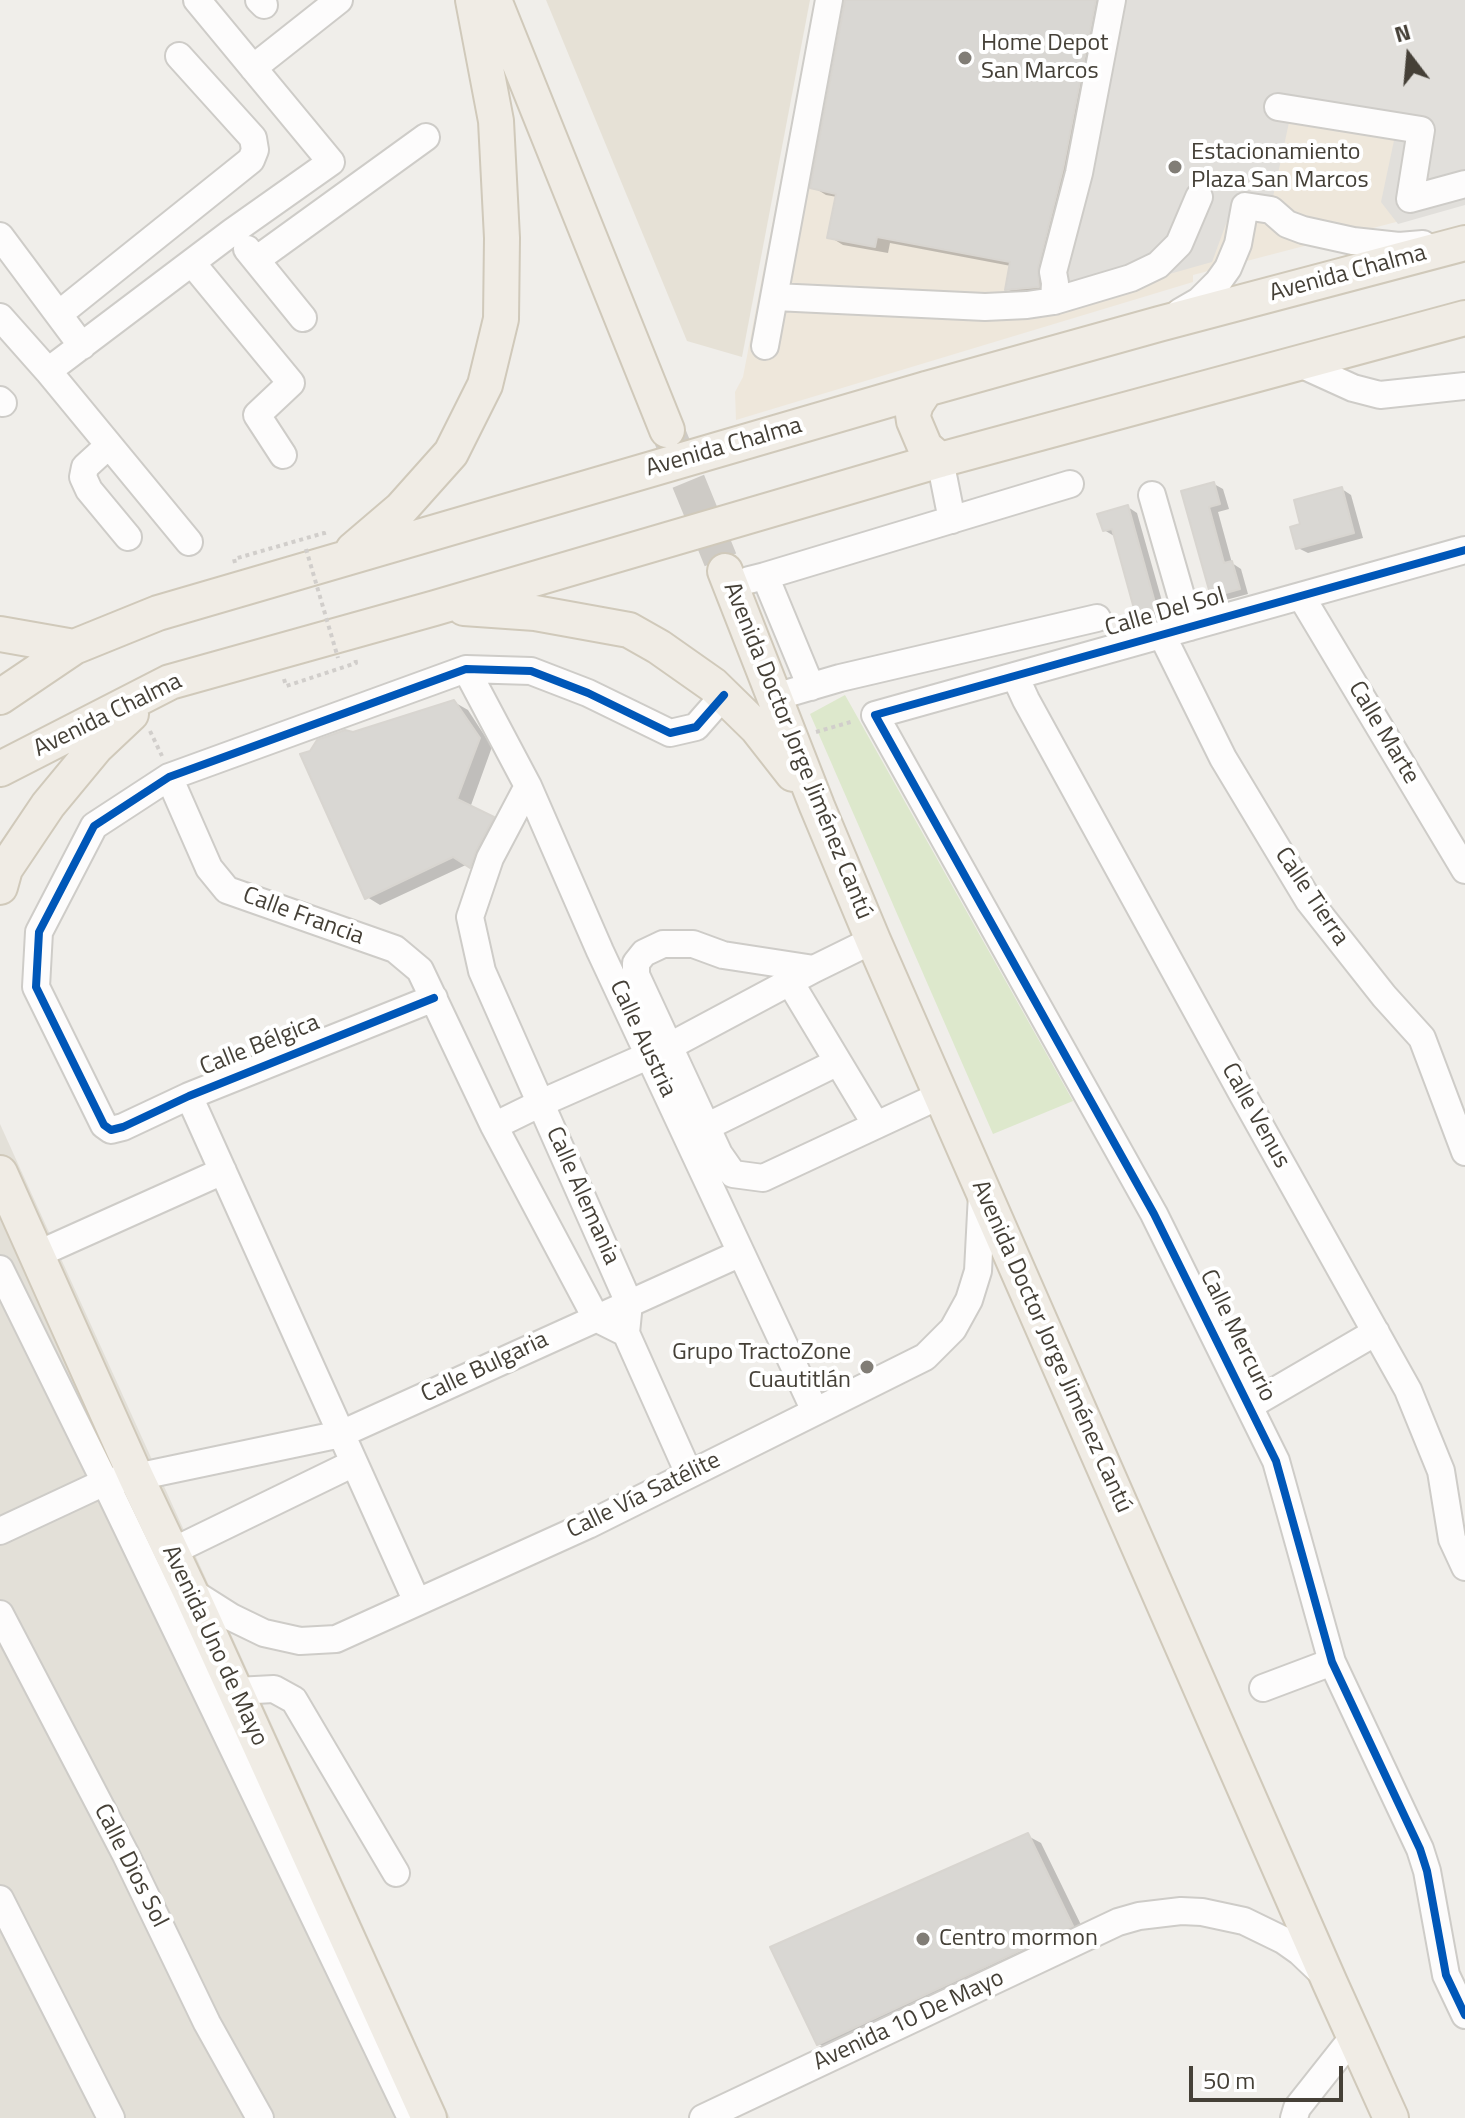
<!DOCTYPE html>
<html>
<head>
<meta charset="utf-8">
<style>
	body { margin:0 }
	#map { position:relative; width:1465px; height:2118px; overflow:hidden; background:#f0eeea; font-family:"Titillium Web",sans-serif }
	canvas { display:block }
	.north { position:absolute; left:1369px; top:16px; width:80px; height:80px; -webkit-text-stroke:6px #fff; paint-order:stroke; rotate:344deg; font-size:22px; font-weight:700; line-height:32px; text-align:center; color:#454037 }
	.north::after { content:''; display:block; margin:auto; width:28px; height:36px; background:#454037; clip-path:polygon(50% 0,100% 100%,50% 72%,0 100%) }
	.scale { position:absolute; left:1189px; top:2066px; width:154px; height:36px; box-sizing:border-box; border:4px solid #454037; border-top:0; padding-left:10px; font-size:24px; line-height:28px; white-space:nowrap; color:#454037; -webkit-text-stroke:6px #fff; paint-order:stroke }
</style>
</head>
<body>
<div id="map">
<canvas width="1465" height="2118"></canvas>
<div class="north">N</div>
<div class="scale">50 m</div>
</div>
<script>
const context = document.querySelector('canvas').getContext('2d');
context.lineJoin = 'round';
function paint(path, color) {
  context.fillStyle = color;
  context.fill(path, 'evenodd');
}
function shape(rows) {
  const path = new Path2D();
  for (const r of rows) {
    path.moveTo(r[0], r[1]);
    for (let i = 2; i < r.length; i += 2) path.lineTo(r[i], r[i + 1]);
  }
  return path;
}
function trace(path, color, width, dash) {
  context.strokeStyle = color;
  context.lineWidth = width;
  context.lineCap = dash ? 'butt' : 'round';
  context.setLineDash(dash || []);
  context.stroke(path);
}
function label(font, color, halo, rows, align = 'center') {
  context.font = font + ' "Titillium Web",sans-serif';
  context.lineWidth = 8;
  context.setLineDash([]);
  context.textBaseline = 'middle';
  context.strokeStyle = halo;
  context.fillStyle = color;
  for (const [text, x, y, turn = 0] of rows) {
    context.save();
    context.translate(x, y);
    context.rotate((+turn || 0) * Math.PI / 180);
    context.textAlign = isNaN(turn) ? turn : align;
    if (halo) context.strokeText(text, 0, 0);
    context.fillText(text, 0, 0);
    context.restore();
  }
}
paint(shape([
	[0,1124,450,2118,0,2118]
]), '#e3e0d8');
paint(shape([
	[815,0,1465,0,1465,204,1193,275,1193,282,736,420,735,392,743,377]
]), '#eee7db');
paint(shape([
	[546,0,810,0,742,357,687,341]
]), '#e6e1d6');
paint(shape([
	[845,695,1073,1101,993,1134,810,714]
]), '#dde8cc');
paint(shape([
	[1109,0,1465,0,1465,205,1398,224,1381,202,1396,131,1291,113,1271,206,1230,213,1212,262,1048,308]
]), '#e1dfdb');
paint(shape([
	[846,0,1111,0,1051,294,1020,296,1007,289,1011,266,890,243,888,253,843,245,830,237,837,197,826,195,813,187],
	[1214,484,1223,489,1229,509,1218,512,1232,563,1241,569,1248,594,1222,601,1212,596,1184,492],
	[1342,489,1351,495,1363,538,1308,553,1298,548],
	[1128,507,1137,513,1166,615,1147,620,1138,615,1114,536,1104,530],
	[454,702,468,710,492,747,470,808,506,826,483,873,468,864,380,905,367,897,353,734],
	[1028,1836,1041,1843,1085,1933,832,2052,819,2044]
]), '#0003');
const building = shape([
	[845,0,1096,0,1063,169,1038,268,1039,287,1005,290,1010,262,877,237,875,247,827,238,836,194,810,188,845,0],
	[1214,482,1220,504,1209,507,1224,563,1232,561,1240,589,1211,597,1181,491,1214,482],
	[1342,487,1354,533,1296,549,1290,527,1300,524,1294,500,1342,487],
	[1128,505,1157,610,1136,616,1112,529,1103,531,1097,514,1128,505],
	[454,700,480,738,457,799,494,817,476,851,470,868,453,857,365,899,300,754,310,751,317,740,345,730,353,732,454,700],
	[1028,1833,1073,1926,817,2045,770,1947,1028,1833]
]);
paint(building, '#d9d7d3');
trace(building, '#d8d5d0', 2);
trace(shape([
	[669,434,725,571]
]), '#cecbc6', 34, [34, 17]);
const minor = shape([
	[259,0,264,5],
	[1112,0,1079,173,1053,272,1055,283,1054,301,1131,278,1158,265,1179,244,1199,197],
	[253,68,339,0],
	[1278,107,1421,130,1410,199,1465,184],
	[0,236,82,346],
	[247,249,303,318],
	[256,260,426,137],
	[192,263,291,383,257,415,283,455],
	[775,297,985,307,1027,305,1054,301],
	[1180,312,1199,301,1218,282,1228,268,1238,244,1245,206,1271,210,1287,224,1303,230,1353,241,1399,246,1423,244],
	[59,314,251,160,255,150,253,138,179,56],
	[0,317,48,371,232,232,331,162,197,0],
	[765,346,829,0],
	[1298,363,1353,388,1380,395,1465,386],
	[48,371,189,542],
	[0,400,3,403],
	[108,446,85,467,83,477,89,490,128,537],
	[940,460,952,520],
	[1152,495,1190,627],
	[1465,550,875,715,1154,1214,1276,1461,1332,1662,1420,1849,1427,1871,1446,1975,1465,2015],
	[765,576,1070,484],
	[749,580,765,576,811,687],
	[1301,596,1465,870],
	[1162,635,1223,758,1309,901,1384,996,1422,1038,1465,1152],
	[466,669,528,786,600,951,815,1411],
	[1015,676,1026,700,1243,1095,1408,1390,1441,1471,1452,1539,1465,1567],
	[775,697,840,678,1097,618],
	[169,777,209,868,227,890,395,949,420,970,494,1126,596,1318,626,1333],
	[528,786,490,858,470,917,482,971,629,1303,626,1333,689,1474],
	[873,940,814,969,723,955,693,944,663,944,644,953,636,963,636,975,719,1154,733,1174,763,1178,941,1095],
	[790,982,876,1125],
	[434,998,189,1096,123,1127,111,1130,104,1125,36,987,39,932,94,826,169,777,466,669,531,671,588,693,670,733,696,727,724,695],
	[189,1096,417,1602],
	[494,1126,541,1103,668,1047,814,969],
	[706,1127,838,1062],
	[38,1254,223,1171],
	[0,1269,105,1482,411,2118],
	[1249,1406,1376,1332],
	[0,1531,105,1482,136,1477,341,1434,741,1253],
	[171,1552,354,1463],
	[190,1591,231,1617,264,1633,300,1641,336,1639,588,1525,925,1357,953,1329,969,1300,978,1271,982,1194],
	[0,1614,126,1855,207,2023,260,2118],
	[1263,1688,1332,1662],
	[236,1691,274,1689,294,1700,396,1873],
	[0,1899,111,2118],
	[703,2118,1118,1922,1139,1916,1181,1911,1202,1912,1244,1921,1283,1940,1300,1952,1321,1972],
	[1294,2118,1297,2108,1354,2036]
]);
const major = shape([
	[494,0,667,430],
	[926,389,916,404,913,414,914,421,925,447,940,460],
	[353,550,401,509,451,453,485,385,501,319,502,238,496,121,473,0],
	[725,571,817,806,873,940,1330,1983,1391,2118],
	[464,608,535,613,629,630,659,647,713,685,757,728,793,774],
	[0,634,74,647],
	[0,697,74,647,158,613,926,389,1159,324,1465,243],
	[0,769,170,682,435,608,940,460,1465,318],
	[0,887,5,869,48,805,96,747,131,714],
	[0,1173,136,1477,190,1591,429,2118]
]);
trace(minor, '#ceccc8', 30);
trace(major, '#d0c9ba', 38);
trace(shape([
	[235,563,234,559,324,533,325,538],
	[284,679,286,686,356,663,355,657],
	[150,731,162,756],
	[816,732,854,721]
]), '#d1cecb', 4, [4, 4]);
trace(minor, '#fdfcfc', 26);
trace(major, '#f0ece5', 34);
trace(shape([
	[306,549,338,658]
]), '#d1cecb', 4, [4, 4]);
trace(shape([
	[1465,550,875,715,1154,1214,1276,1461,1332,1662,1420,1849,1427,1871,1446,1975,1465,2015],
	[434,998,189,1096,123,1127,111,1130,104,1125,36,987,39,932,94,826,169,777,466,669,531,671,588,693,670,733,696,727,724,695]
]), '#0057b8', 8);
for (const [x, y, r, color] of [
	[965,58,8,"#817d76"],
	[1175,167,8,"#817d76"],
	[867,1367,8,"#817d76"],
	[923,1939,8,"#817d76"]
]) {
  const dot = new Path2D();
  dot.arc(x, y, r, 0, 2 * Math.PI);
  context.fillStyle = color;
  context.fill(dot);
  trace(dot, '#fff', 3);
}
label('24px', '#454037', '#fff', [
	["Home Depot",981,44],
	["San Marcos",981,72],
	["Estacionamiento",1191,153],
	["Plaza San Marcos",1191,181],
	["Grupo TractoZone",851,1353,"right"],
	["Cuautitlán",851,1381,"right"],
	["Centro mormon",939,1939]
], 'left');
label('24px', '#454037', '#fff', [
	["Avenida Chalma",1348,274,-15],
	["Avenida Chalma",724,448,-16],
	["Calle Del Sol",1165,613,-16],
	["Avenida Chalma",108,716,-26],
	["Calle Marte",1383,733,59],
	["Avenida Doctor Jorge Jiménez Cantú",797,751,68],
	["Calle Tierra",1311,897,56],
	["Calle Francia",303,917,20],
	["Calle Austria",642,1039,65],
	["Calle Bélgica",260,1046,-22],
	["Calle Venus",1255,1116,61],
	["Calle Alemania",582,1196,66],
	["Calle Mercurio",1237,1336,64],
	["Avenida Doctor Jorge Jiménez Cantú",1051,1347,66],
	["Calle Bulgaria",485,1368,-25],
	["Calle Vía Satélite",644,1496,-26],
	["Avenida Uno de Mayo",214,1646,65],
	["Calle Dios Sol",130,1866,63],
	["Avenida 10 De Mayo",909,2021,-25]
]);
</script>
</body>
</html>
